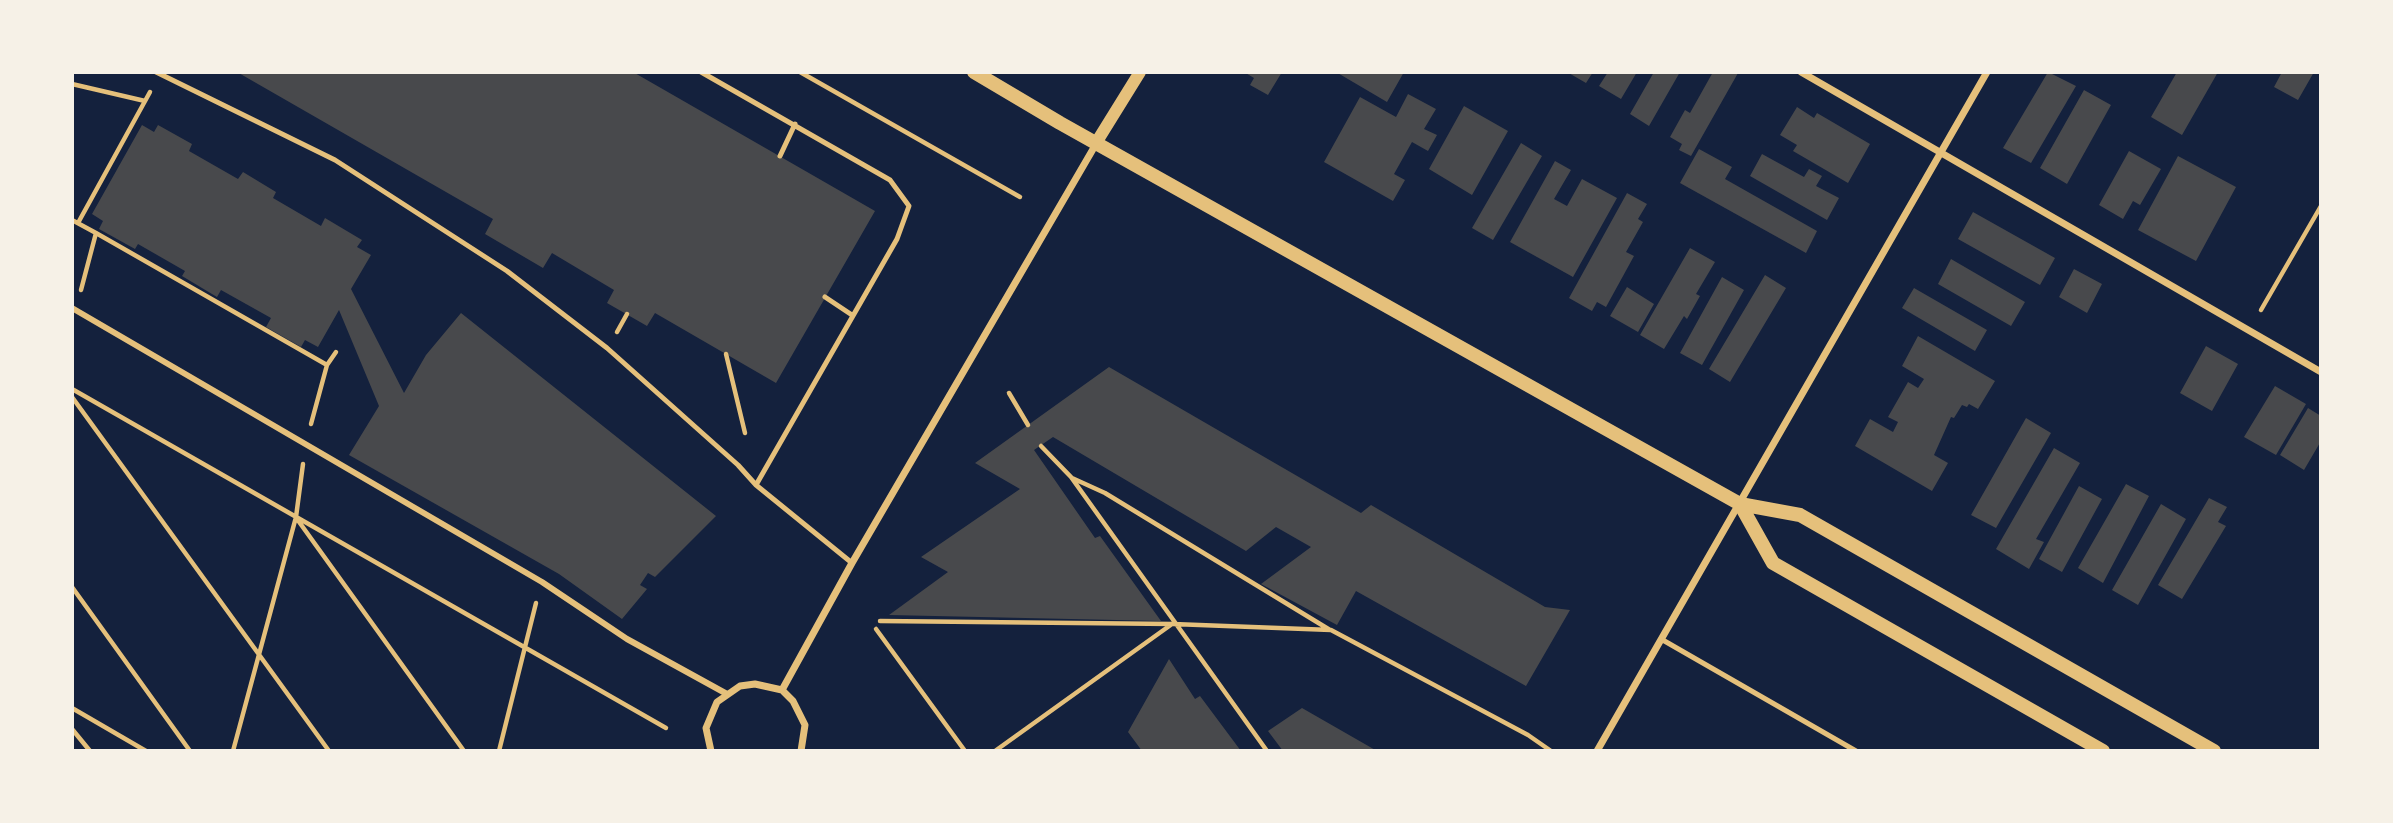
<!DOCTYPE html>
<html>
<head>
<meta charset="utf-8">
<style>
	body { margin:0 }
	#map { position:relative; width:2393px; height:823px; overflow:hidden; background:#14213d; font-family:Lato,sans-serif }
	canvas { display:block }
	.frame { position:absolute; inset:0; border:74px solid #f6f1e7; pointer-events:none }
</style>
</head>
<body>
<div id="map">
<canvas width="2393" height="823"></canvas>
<div class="frame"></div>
</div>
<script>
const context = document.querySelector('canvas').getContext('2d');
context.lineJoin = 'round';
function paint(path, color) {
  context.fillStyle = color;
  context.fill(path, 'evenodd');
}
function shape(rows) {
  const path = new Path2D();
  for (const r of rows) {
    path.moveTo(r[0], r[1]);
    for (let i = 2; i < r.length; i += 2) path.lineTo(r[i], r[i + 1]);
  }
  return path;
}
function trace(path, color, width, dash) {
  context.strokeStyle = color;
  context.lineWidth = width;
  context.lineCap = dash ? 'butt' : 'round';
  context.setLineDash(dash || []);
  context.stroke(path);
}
paint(shape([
	[237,72,633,72,875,211,776,383,655,313,647,326,607,303,614,290,552,253,543,268,485,234,493,219],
	[1244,72,1282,72,1268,95,1250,85,1254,78],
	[1336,72,1404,72,1387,102],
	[1567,72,1593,72,1586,83],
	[1608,72,1637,72,1621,99,1599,86],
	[1654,72,1680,72,1649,126,1630,114],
	[1713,72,1738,73,1691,156,1679,150,1682,144,1670,137,1685,110,1690,113],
	[2048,72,2076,86,2031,163,2003,148],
	[2177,72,2218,72,2182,135,2151,117],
	[2282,72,2314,72,2298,100,2274,87],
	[2084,90,2111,105,2067,184,2040,168],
	[1408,94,1436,109,1424,129,1437,135,1428,151,1412,142,1394,174,1405,180,1393,201,1324,162,1360,97,1396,117],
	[1464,106,1508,131,1472,195,1429,169],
	[1797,107,1814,118,1817,113,1870,144,1848,183,1793,151,1797,145,1780,135],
	[142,125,154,132,158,125,192,144,189,151,238,179,243,172,276,192,273,198,321,226,325,218,362,240,357,247,371,255,351,289,404,393,426,355,461,313,716,516,655,577,648,573,640,585,647,589,622,619,559,574,349,455,379,406,339,310,318,347,305,340,301,347,266,327,271,318,221,290,217,297,182,276,185,271,138,244,135,249,99,229,103,221,92,214],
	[1521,143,1542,156,1493,240,1472,228],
	[1699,149,1732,167,1725,179,1817,231,1806,253,1680,183],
	[2129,151,2161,169,2140,205,2133,201,2123,219,2099,205],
	[1762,154,1804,177,1809,169,1822,176,1816,186,1839,198,1827,220,1750,176],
	[2178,156,2236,187,2196,261,2138,230],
	[1555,161,1571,170,1554,199,1567,206,1582,179,1617,198,1573,277,1510,242],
	[1627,193,1647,204,1638,219,1643,222,1626,252,1634,256,1606,307,1597,302,1592,311,1569,298],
	[1973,212,2055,258,2040,285,1958,239],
	[1690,248,1715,262,1696,294,1700,296,1687,319,1684,316,1664,349,1640,335],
	[1951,259,2025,302,2011,326,1938,284],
	[2074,269,2102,284,2087,313,2059,297],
	[1765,275,1786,288,1730,382,1709,369],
	[1722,277,1744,290,1702,365,1680,353],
	[1627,287,1654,304,1638,332,1610,316],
	[1914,288,1987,330,1975,351,1902,308],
	[1918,336,1995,381,1978,409,1969,404,1967,407,1962,405,1954,418,1951,417,1934,455,1948,463,1932,491,1855,446,1870,419,1893,432,1898,422,1888,417,1908,382,1918,388,1924,379,1902,366],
	[2206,346,2238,364,2212,411,2180,393],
	[1109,367,1361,513,1371,505,1545,607,1570,610,1526,686,1356,591,1337,625,1261,584,1311,547,1276,527,1246,551,1053,437,1034,450,1095,538,1100,536,1161,621,889,615,948,572,921,557,1020,489,975,463],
	[2275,386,2306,404,2276,455,2244,437],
	[2308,408,2321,416,2321,441,2304,470,2280,455],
	[2026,418,2051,433,1996,528,1971,515],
	[2054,448,2080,463,2036,539,2044,542,2029,569,1996,549],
	[2126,484,2149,496,2103,583,2078,568],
	[2079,486,2102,499,2062,572,2039,559],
	[2209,498,2227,507,2218,522,2226,526,2182,599,2158,585],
	[2161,504,2186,519,2138,605,2112,590],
	[1169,659,1195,699,1200,696,1241,751,1142,751,1128,732],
	[1302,708,1377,751,1283,751,1268,731]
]), '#48494c');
trace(shape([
	[800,72,1020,197],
	[72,84,145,101],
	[72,220,96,233,81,290],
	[78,223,150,92],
	[96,233,327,365,336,352],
	[2261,310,2321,206],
	[617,332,627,314],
	[726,354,745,433],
	[72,389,666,728],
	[1009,393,1028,425],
	[72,397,329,751],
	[311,424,327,365],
	[1041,446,1071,477,1267,751],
	[1072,478,1105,493,1330,630],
	[297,519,464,751],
	[72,587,190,751],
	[880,621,1173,624,1331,630,1528,735,1551,751],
	[876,629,965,751],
	[72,708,146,751],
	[72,729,90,751],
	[233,751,296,517,303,464],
	[499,751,536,603],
	[995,751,1172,624]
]), '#e5c07b', 4.5);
trace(shape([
	[156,72,335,160,507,271,607,348,738,465,756,485,852,563],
	[701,72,890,180,909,206,897,239,756,485],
	[780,156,795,124],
	[825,297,852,315],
	[1661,639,1856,751]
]), '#e5c07b', 5);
trace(shape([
	[72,308,542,582,627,639,727,694]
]), '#e5c07b', 6);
trace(shape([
	[1801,72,2321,372],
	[782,690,852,563,1096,144],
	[711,751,706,728,717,702,740,686,755,684,782,690,793,701,805,725,801,751],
	[1597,751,1987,72]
]), '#e5c07b', 7);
trace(shape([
	[1096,143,1140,72]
]), '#e5c07b', 12);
trace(shape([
	[974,72,1060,123,1740,504,1800,515,2214,751],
	[1740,504,1773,563,2103,751]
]), '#e5c07b', 14);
</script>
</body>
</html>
